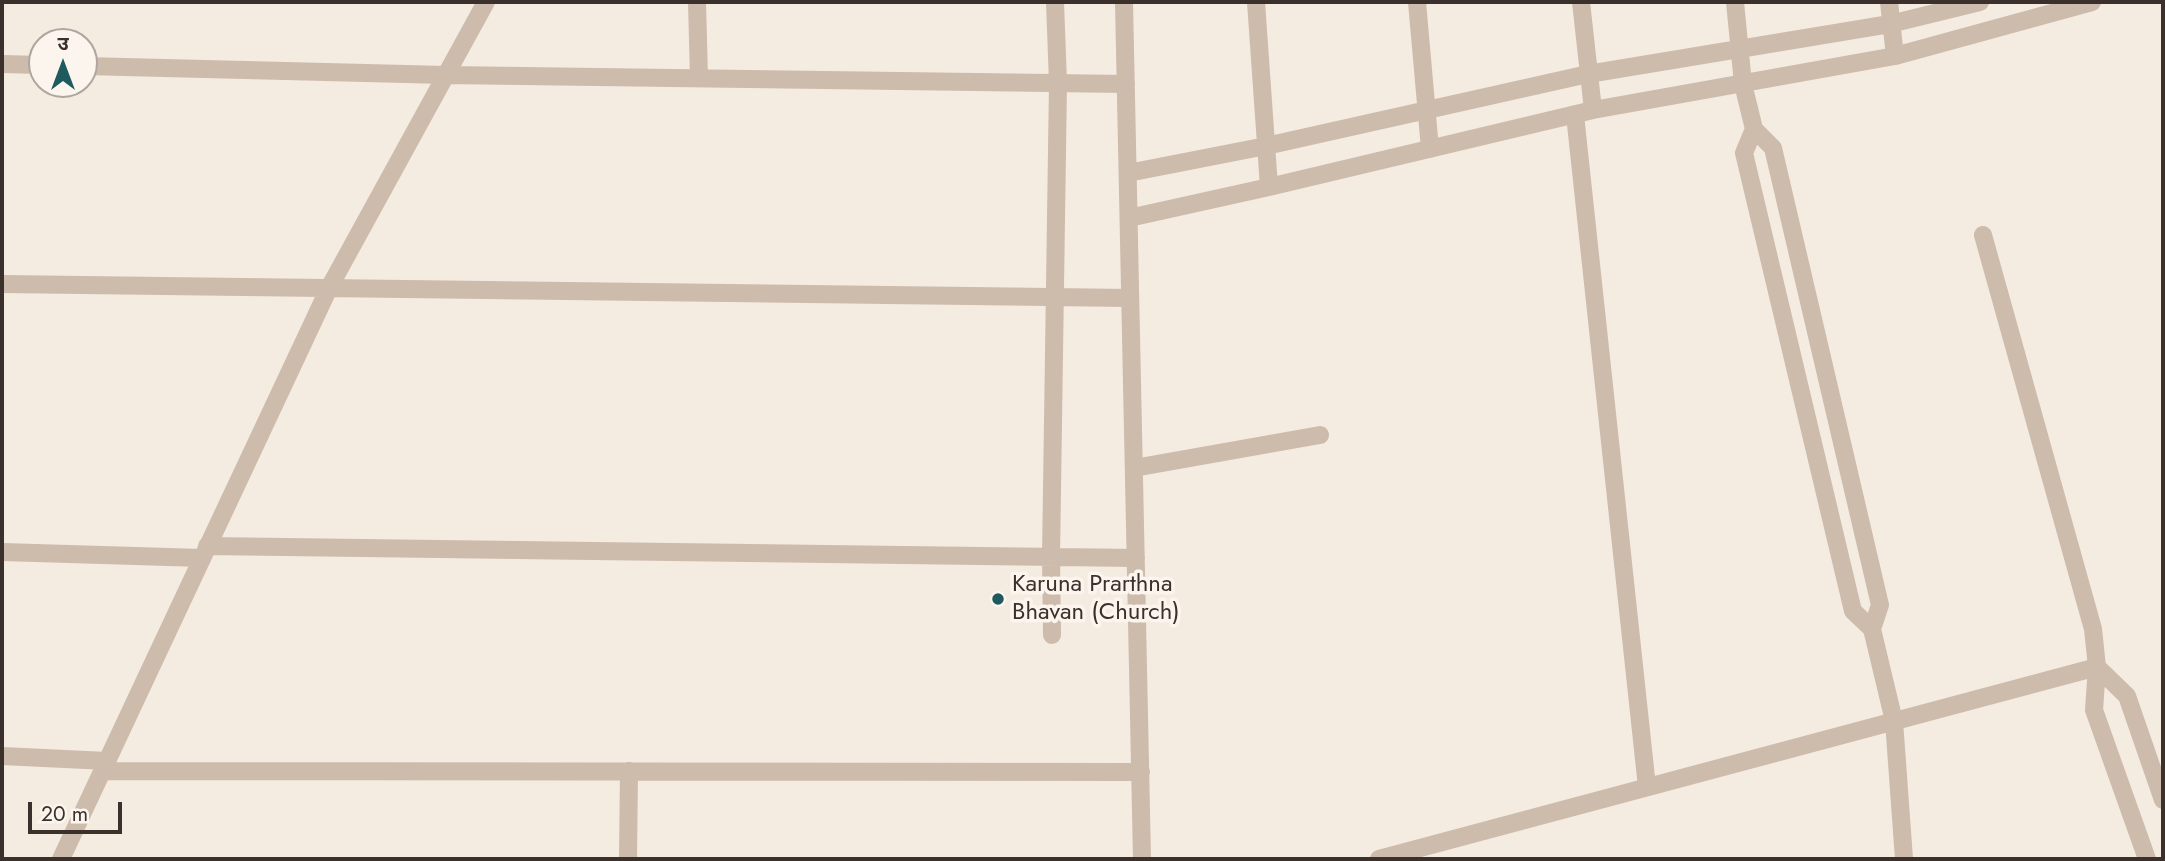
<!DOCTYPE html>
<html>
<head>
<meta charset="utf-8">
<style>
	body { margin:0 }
	#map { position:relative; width:2165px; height:861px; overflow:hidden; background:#f4ebe1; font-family:Jost,"Noto Sans Devanagari",sans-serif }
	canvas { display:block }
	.frame { position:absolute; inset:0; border:4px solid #3b302b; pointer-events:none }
	.north { position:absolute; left:28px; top:28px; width:70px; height:70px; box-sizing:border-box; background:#fbf5ee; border:2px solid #aea6a0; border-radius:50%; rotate:0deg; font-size:19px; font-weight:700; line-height:28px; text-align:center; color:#3b302b }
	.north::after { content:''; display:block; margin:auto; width:24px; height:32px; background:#1f5a5e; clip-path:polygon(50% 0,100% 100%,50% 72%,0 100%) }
	.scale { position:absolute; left:28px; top:802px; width:94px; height:32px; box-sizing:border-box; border:4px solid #3b302b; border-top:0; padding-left:9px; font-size:21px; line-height:24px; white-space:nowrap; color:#3b302b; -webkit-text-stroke:5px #fbf5ee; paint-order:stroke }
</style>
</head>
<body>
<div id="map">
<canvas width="2165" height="861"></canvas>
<div class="frame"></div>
<div class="north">उ</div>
<div class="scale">20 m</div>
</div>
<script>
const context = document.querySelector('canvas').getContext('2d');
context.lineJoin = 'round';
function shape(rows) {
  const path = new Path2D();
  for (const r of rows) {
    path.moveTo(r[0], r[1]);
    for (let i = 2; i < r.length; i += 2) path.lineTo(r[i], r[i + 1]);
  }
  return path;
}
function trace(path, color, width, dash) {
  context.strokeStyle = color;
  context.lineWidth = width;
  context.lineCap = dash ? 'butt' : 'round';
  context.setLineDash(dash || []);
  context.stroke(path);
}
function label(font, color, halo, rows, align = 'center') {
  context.font = font + ' Jost,sans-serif';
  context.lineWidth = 7;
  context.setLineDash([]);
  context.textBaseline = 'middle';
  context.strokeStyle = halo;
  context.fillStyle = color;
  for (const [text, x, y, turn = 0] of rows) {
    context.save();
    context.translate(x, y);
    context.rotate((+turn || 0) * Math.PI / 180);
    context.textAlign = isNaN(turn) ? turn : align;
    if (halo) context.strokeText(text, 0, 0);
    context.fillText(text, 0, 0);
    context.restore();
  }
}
trace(shape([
	[697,2,699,78],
	[1124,2,1142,859],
	[1256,2,1269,187],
	[1417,2,1430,149],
	[1581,2,1593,110],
	[1735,2,1743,84,1754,129,1773,148,1880,605,1872,629,1894,721,1904,859],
	[1889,2,1895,56],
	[2,64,42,65],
	[84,66,446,75,1126,84],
	[1575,115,1647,787],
	[1754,129,1744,153,1853,611,1872,629],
	[1128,173,1266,146,1588,74,1890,24,1980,2],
	[1129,218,1269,187,1593,110,1895,56,2092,2],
	[1983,235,2093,629,2097,667,2094,710,2147,859],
	[2,284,1130,298],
	[1134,468,1320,435],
	[207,546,1136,558],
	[2,552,202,558],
	[1052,635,1051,557,1058,83,1055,2],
	[2097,667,2127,696,2163,800],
	[2,756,107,761],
	[103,771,1141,772],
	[61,859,329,288,486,2],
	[628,859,629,771],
	[1379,859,2097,667]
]), '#cdbbac', 18);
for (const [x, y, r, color] of [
	[998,599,7,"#1f5a5e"]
]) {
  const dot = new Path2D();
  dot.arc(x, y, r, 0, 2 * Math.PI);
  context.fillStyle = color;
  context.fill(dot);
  trace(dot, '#fbf5ee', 2.5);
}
label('24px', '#3b302b', '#fbf5ee', [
	["Karuna Prarthna",1012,585],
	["Bhavan (Church)",1012,613]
], 'left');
</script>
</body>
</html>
